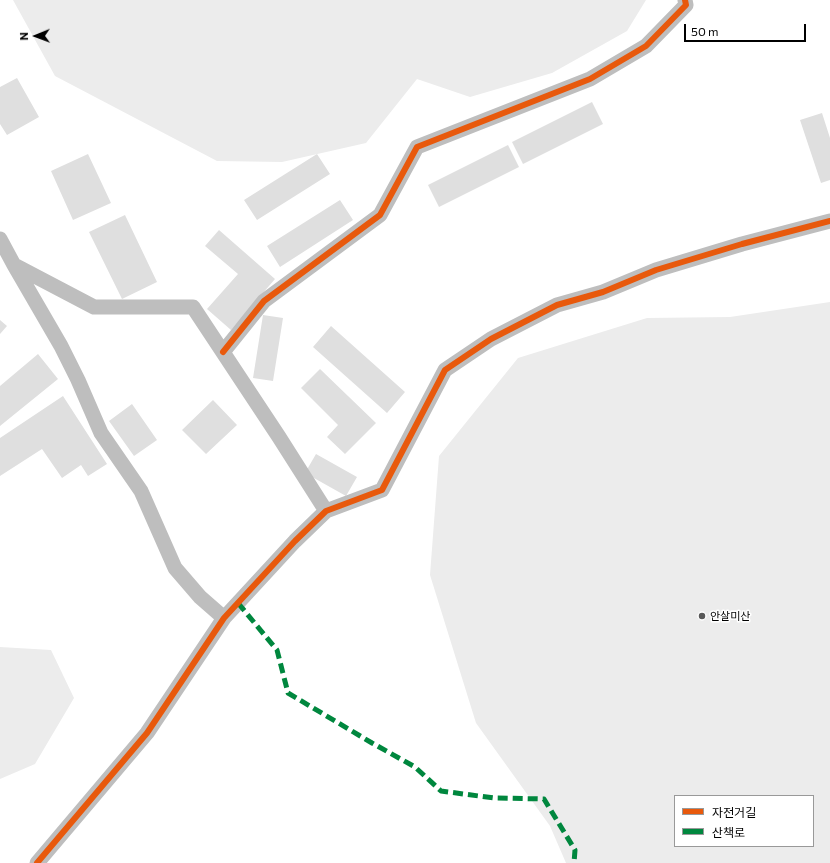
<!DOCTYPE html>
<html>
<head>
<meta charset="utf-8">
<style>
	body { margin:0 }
	#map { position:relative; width:830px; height:863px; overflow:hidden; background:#fff; font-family:Commissioner,"Noto Sans KR",sans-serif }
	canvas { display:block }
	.legend { position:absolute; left:674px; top:795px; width:140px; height:52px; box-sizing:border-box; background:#fff; border:1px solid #999; margin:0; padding:5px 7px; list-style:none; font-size:12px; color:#000 }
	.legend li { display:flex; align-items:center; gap:8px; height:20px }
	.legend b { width:20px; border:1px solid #999 }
	.north { position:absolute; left:16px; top:16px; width:40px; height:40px; -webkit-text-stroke:3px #fff; paint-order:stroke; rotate:269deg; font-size:11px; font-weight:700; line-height:16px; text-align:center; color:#000 }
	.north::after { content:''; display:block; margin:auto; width:14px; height:18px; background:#000; clip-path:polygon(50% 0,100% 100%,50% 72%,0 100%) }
	.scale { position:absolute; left:684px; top:24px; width:122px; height:18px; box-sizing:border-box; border:2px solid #000; border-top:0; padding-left:5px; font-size:12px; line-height:14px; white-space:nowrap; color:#000; -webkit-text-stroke:3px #fff; paint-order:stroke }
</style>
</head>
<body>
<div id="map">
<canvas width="830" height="863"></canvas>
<ul class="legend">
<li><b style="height:5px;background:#e8590c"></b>자전거길</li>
<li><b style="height:5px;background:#00873e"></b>산책로</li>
</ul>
<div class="north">N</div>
<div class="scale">50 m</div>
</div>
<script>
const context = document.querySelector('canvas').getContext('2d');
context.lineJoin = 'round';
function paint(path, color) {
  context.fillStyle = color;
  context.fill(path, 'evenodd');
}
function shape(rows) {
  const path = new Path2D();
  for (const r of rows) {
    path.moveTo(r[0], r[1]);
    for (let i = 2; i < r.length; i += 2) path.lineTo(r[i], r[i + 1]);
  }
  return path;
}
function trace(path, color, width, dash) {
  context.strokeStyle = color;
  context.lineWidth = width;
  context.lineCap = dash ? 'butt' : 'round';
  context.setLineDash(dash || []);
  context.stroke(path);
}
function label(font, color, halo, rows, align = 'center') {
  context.font = font + ' Commissioner,"Noto Sans KR",sans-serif';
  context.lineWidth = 3;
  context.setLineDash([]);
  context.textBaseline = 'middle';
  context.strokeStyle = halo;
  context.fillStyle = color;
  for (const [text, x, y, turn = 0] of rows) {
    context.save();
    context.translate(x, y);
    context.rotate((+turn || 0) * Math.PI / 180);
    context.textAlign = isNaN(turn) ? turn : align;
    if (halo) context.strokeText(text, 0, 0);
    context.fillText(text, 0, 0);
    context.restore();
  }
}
paint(shape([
	[13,0,646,0,627,31,552,73,470,97,417,79,366,143,282,162,217,161,55,76],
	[830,302,830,863,566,863,550,826,476,723,430,575,439,456,518,358,647,318,730,317],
	[675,796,813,796,813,846,675,846],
	[0,647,51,650,74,698,35,764,0,779]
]), '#ececec');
paint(shape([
	[17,78,39,117,7,135,0,124,0,87],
	[592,102,603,124,523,164,512,142],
	[822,113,830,138,830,180,821,183,800,120],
	[508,145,519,167,439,207,428,185],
	[88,154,111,203,73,220,51,171],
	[317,154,330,174,257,220,244,200],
	[340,200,353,220,280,267,267,246],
	[125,215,157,282,122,299,89,232],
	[219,230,275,279,231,330,207,309,238,274,205,246],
	[263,315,283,318,273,381,253,378],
	[0,320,7,326,0,334],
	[331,326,405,392,387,413,313,347],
	[38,354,58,379,0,426,0,386],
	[320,369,376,423,345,454,327,437,338,425,301,388],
	[63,396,107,464,88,476,81,465,62,478,42,449,0,476,0,438],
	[213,400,237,425,206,454,182,430],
	[132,404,157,440,134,456,109,421],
	[316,454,357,477,346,496,305,473]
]), '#dfdfdf');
trace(shape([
	[0,239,14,265,94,307,193,307,279,437,326,511],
	[14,265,61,346,78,380,101,433,141,491,175,568,200,597,224,618],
	[223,352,264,301,380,215,417,147,590,79,646,46,686,5,685,0],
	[37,863,147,733,224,618,295,541,326,511,382,490,445,370,491,339,557,305,603,292,656,270,742,244,830,221]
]), '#bebebe', 15);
trace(shape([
	[238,603,277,650,288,693,372,743,415,767,441,791,494,798,544,799,575,850,574,863]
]), '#00873e', 5, [10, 5]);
trace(shape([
	[223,352,264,301,380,215,417,147,590,79,646,46,686,5,685,0],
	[37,863,147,733,224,618,295,541,326,511,382,490,445,370,491,339,557,305,603,292,656,270,742,244,830,221]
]), '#e8590c', 6);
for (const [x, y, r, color] of [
	[702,616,4,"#595959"]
]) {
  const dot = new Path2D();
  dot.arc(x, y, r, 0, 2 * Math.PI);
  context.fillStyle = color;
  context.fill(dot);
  trace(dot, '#fff', 1.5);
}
label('11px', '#000', '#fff', [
	["안살미산",710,616]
], 'left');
</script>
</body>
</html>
